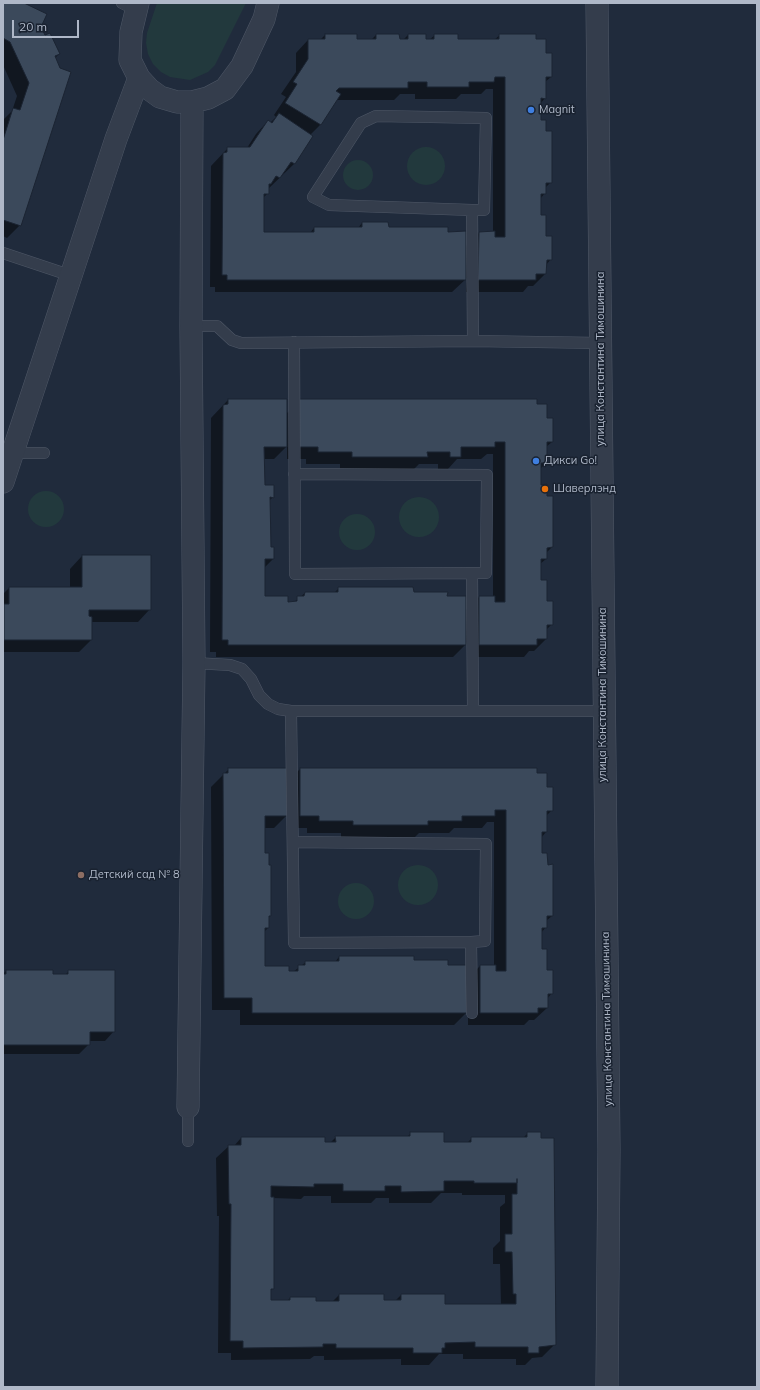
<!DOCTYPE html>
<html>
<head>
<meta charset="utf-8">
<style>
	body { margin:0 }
	#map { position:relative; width:760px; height:1390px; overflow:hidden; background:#202b3c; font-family:Mulish,sans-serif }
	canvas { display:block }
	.frame { position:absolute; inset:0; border:4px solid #afb8c8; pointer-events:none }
	.scale { position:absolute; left:12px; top:20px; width:67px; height:18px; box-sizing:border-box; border:2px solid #afb8c8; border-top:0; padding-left:5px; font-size:12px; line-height:14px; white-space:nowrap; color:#afb8c8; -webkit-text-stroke:3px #192230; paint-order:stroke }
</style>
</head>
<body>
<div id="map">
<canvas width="760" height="1390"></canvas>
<div class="frame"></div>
<div class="scale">20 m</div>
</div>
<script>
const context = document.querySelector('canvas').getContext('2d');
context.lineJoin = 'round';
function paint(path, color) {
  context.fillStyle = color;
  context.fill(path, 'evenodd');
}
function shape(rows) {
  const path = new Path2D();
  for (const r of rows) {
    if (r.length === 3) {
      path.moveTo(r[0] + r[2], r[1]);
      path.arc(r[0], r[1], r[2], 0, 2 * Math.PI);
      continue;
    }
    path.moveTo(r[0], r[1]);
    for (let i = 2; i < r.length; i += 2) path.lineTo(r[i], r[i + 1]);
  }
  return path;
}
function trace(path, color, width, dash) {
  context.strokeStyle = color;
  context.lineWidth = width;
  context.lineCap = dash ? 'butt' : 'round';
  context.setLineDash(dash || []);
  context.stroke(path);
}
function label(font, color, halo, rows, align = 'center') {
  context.font = font + ' Mulish,sans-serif';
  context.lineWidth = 3;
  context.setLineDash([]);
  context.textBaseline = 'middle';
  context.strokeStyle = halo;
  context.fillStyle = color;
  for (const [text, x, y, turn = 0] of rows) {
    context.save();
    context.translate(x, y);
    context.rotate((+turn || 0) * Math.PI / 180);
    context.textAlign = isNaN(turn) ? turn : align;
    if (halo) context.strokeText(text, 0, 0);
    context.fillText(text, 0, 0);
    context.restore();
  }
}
paint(shape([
	[157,3,246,3,215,65,208,72,190,80,170,77,161,72,153,64,148,54,146,43,147,33],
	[426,166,19],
	[358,175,15],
	[46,509,18],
	[419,517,20],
	[357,532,18],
	[418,885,20],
	[356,901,18]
]), '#22393d');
paint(shape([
	[3,3,22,3,59,54,55,58,20,225,7,238,3,236,3,120,12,111,17,96,3,65],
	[325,35,356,40,371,40,376,35,403,40,408,35,429,40,435,35,457,40,494,40,500,35,535,40,545,54,551,77,545,82,545,98,540,104,540,121,545,132,551,182,545,188,545,193,540,199,540,216,551,259,546,265,545,274,533,286,528,286,523,292,466,292,467,278,452,292,215,292,215,287,210,287,211,166,228,148,247,148,256,134,268,121,270,123,276,117,274,115,286,97,281,94,296,72,296,53,308,40,320,40],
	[486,89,493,89,493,232,479,233,465,247,447,233,388,228,362,223,358,228,314,228,310,233,263,233,263,198,268,193,268,189,294,164,312,136,310,135,320,125,336,100,394,100,400,94,415,94,415,99,456,99,461,94,481,94],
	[228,400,286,414,300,400,536,405,545,419,552,442,546,447,546,463,540,469,540,486,546,497,552,547,546,553,546,559,540,564,540,581,552,624,546,630,546,639,534,651,529,651,524,657,467,657,467,643,453,657,216,657,216,652,210,652,211,418],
	[287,446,287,459,306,459,306,464,340,464,340,469,414,469,419,464,438,464,438,469,448,469,457,459,481,459,487,454,493,454,493,597,479,597,465,611,446,597,413,593,339,588,334,593,305,593,293,603,264,597,264,568,273,559,270,548,269,501,273,497,264,486,264,459,274,459],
	[82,556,150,609,138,622,91,622,91,640,79,652,3,652,3,594,9,588,70,588,70,569],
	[229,769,287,782,300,769,536,774,546,788,552,810,546,816,546,832,541,838,541,854,552,916,546,921,546,927,541,933,541,950,552,993,547,999,547,1008,534,1020,529,1020,524,1025,468,1025,468,1011,454,1025,240,1025,240,1010,212,1010,211,787],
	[288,814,288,828,307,828,307,833,341,833,341,837,415,837,419,833,449,833,454,828,482,828,487,822,494,822,494,966,480,966,466,980,447,966,413,962,339,957,335,962,306,962,293,972,264,967,264,932,268,928,268,918,270,916,264,854,264,828,274,828],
	[6,971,52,975,65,975,69,971,114,1031,105,1041,89,1041,89,1044,79,1054,3,1054,3,974],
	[411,1133,443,1143,467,1143,472,1138,523,1138,528,1133,555,1344,542,1357,532,1358,525,1365,516,1365,516,1359,463,1359,463,1354,439,1354,429,1365,401,1365,401,1359,324,1360,324,1356,314,1356,310,1359,231,1360,231,1353,218,1353,219,1216,217,1216,216,1158,229,1146,234,1146,241,1138,330,1143,336,1137,407,1137],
	[441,1193,462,1193,462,1195,505,1195,505,1203,500,1207,500,1241,493,1248,493,1264,500,1264,501,1305,444,1305,401,1295,395,1301,383,1301,383,1295,339,1295,332,1302,315,1302,290,1298,287,1301,270,1301,270,1291,273,1288,273,1198,301,1199,304,1196,331,1196,331,1203,371,1203,376,1198,389,1198,389,1203,431,1203]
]), '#0007');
const building = shape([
	[3,3,24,3,47,14,41,27,45,35,50,33,60,54,55,56,60,68,71,72,21,226,3,220,3,140,13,108,20,110,29,83,10,42,3,38,3,3],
	[325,34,357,34,357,39,376,39,376,34,399,34,400,39,408,39,408,34,426,34,426,39,434,39,434,34,458,34,458,39,499,39,499,34,536,34,536,39,546,39,546,53,552,53,552,77,546,77,546,99,541,98,541,120,546,120,546,131,552,131,552,183,546,183,546,194,541,194,541,215,546,215,546,236,552,236,552,260,547,260,546,274,536,274,536,280,478,280,479,232,495,231,495,237,505,237,505,77,495,77,494,82,469,82,469,87,427,87,427,82,408,82,408,88,339,88,336,91,341,94,321,125,285,103,297,84,293,82,308,59,308,39,325,39,325,34],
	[279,113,313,136,295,164,291,162,280,178,276,176,271,184,269,184,269,194,264,194,264,232,314,232,314,227,362,227,362,222,388,222,389,227,448,227,448,232,466,231,466,280,227,280,227,275,222,275,223,153,227,152,227,147,250,147,268,120,272,123,279,113],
	[228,399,287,399,287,447,264,447,265,485,274,485,274,498,270,497,271,547,274,547,274,559,265,559,265,596,288,596,288,602,297,601,297,596,304,596,305,592,338,592,338,587,413,587,414,592,448,592,447,596,466,596,466,645,228,645,228,640,222,640,223,405,228,404,228,399],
	[299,399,537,399,537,404,547,404,547,418,553,418,553,442,547,442,547,463,541,463,541,485,547,484,547,496,553,496,553,547,547,548,547,559,541,559,541,580,547,580,547,601,553,601,553,625,547,625,547,639,537,639,537,645,479,645,479,596,495,596,495,602,505,602,505,442,495,442,495,447,461,447,461,457,450,457,450,452,427,452,428,457,352,457,352,452,318,452,318,447,299,447,299,399],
	[82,555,151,555,151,610,89,610,89,616,92,617,92,640,4,640,4,604,9,604,9,587,82,587,82,555],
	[228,768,288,768,288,816,265,816,265,853,269,853,269,865,271,865,271,916,269,916,269,928,265,928,265,966,289,966,289,971,298,971,298,965,305,965,305,961,339,961,339,956,414,956,414,960,448,960,448,965,467,965,467,1013,252,1013,252,998,224,998,223,773,228,773,228,768],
	[300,768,537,768,537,773,547,773,547,787,553,787,553,811,547,811,547,832,542,832,542,853,547,853,548,865,553,864,553,916,547,916,547,928,542,928,542,949,547,949,547,970,553,970,553,994,548,994,548,1008,538,1008,538,1013,480,1013,480,965,496,965,496,971,506,971,506,810,495,810,495,816,462,816,462,821,428,821,428,825,353,825,353,821,319,821,319,816,300,816,300,768],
	[6,970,53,970,53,974,68,974,68,970,115,970,115,1032,90,1032,90,1045,3,1045,3,974,6,974,6,970],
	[410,1132,444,1132,444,1142,471,1142,471,1137,527,1137,527,1132,541,1132,541,1138,554,1138,556,1345,539,1347,539,1353,528,1353,528,1347,475,1347,475,1342,445,1343,445,1348,442,1348,442,1353,413,1353,413,1348,336,1348,336,1344,323,1344,323,1347,243,1348,243,1341,230,1341,231,1204,229,1204,228,1145,241,1145,241,1137,325,1137,325,1142,336,1142,335,1136,410,1136,410,1132],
	[517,1179,517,1194,512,1194,512,1234,505,1234,505,1252,512,1252,513,1294,516,1294,516,1304,445,1304,445,1294,401,1294,401,1300,384,1300,384,1294,339,1294,339,1301,316,1301,316,1297,290,1297,290,1300,271,1300,271,1289,274,1289,274,1197,271,1197,271,1186,314,1187,314,1184,343,1184,343,1191,385,1191,385,1186,401,1186,401,1192,444,1191,444,1181,474,1181,474,1183,517,1183,517,1179]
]);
paint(building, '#3b495b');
trace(building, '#1b2432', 1);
const lane = shape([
	[122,3,136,10],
	[472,210,484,210,486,118,376,116,361,123,313,197,329,205,472,210,473,341],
	[3,253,72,276],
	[191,326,217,326,232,340,241,343,473,341,601,343],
	[294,342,295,574,472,573,473,711],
	[13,453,44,453],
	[294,474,487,475,486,573,472,573],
	[194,663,230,665,242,669,251,679,259,695,268,704,278,709,291,711,603,711],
	[291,711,294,943,471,942,472,1013],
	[293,842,486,844,485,941,471,942],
	[188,1141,188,1107]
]);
const street = shape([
	[138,3,131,32,130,60,139,78,149,89,160,97,177,102,192,102,208,98,225,89,242,66,264,19,268,3],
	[597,3,609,1149,607,1387],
	[3,482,116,139,139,78],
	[188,1107,194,663,191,326,192,102]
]);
trace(lane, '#4f5867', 12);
trace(street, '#4f5867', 23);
trace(lane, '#343d4c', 11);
trace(street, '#343d4c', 22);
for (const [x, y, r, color] of [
	[531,110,4,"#3f7fe0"],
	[536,461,4,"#3f7fe0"],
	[545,489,4,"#e8710a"],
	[81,875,4,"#8d6e63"]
]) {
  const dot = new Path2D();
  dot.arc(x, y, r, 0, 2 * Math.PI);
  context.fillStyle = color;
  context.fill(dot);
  trace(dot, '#192230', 1.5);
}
label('11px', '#afb8c8', '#192230', [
	["Magnit",539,110],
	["Дикси Go!",544,461],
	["Шаверлэнд",553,489],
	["Детский сад № 8",89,875]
], 'left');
label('11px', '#afb8c8', '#192230', [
	["улица Константина Тимошинина",601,359,-90],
	["улица Константина Тимошинина",603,695,-90],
	["улица Константина Тимошинина",607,1019,-91]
]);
</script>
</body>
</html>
